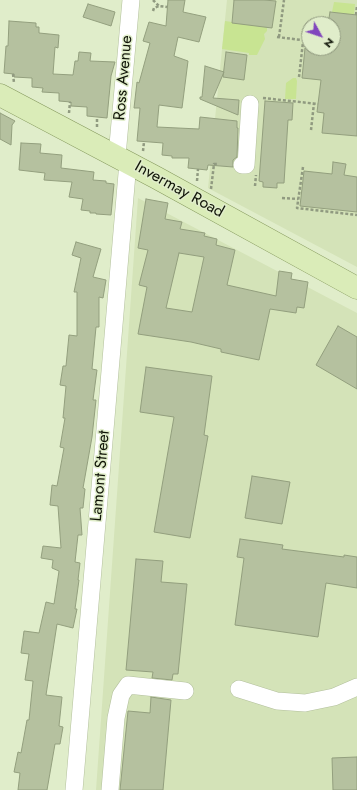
<!DOCTYPE html>
<html>
<head>
<meta charset="utf-8">
<style>
	body { margin:0 }
	#map { position:relative; width:357px; height:790px; overflow:hidden; background:#e0edca; font-family:Jost,sans-serif }
	canvas { display:block }
	.north { position:absolute; left:301px; top:16px; width:40px; height:40px; box-sizing:border-box; background:#e0edca; border:1px solid #8d967c; border-radius:50%; rotate:130deg; font-size:11px; font-weight:700; line-height:16px; text-align:center; color:#101408 }
	.north::after { content:''; display:block; margin:auto; width:14px; height:18px; background:#8146bd; clip-path:polygon(50% 0,100% 100%,50% 72%,0 100%) }
</style>
</head>
<body>
<div id="map">
<canvas width="357" height="790"></canvas>
<div class="north">N</div>
</div>
<script>
const context = document.querySelector('canvas').getContext('2d');
context.lineJoin = 'round';
function paint(path, color) {
  context.fillStyle = color;
  context.fill(path, 'evenodd');
}
function shape(rows) {
  const path = new Path2D();
  for (const r of rows) {
    path.moveTo(r[0], r[1]);
    for (let i = 2; i < r.length; i += 2) path.lineTo(r[i], r[i + 1]);
  }
  return path;
}
function trace(path, color, width, dash) {
  context.strokeStyle = color;
  context.lineWidth = width;
  context.lineCap = dash ? 'butt' : 'round';
  context.setLineDash(dash || []);
  context.stroke(path);
}
function label(font, color, halo, rows, align = 'center') {
  context.font = font + ' Jost,sans-serif';
  context.lineWidth = 3;
  context.setLineDash([]);
  context.textBaseline = 'middle';
  context.strokeStyle = halo;
  context.fillStyle = color;
  for (const [text, x, y, turn = 0] of rows) {
    context.save();
    context.translate(x, y);
    context.rotate((+turn || 0) * Math.PI / 180);
    context.textAlign = isNaN(turn) ? turn : align;
    if (halo) context.strokeText(text, 0, 0);
    context.fillText(text, 0, 0);
    context.restore();
  }
}
paint(shape([
	[227,0,357,0,357,267,208,188],
	[309,24,333,24,333,48,309,48],
	[138,198,357,313,357,790,96,790]
]), '#d4e3b8');
paint(shape([
	[334,2,355,4,354,15,345,16,332,12],
	[225,21,267,27,267,31,264,34,265,39,257,55,249,55,249,53,222,49],
	[293,78,296,78,297,81,296,99,285,99,286,83]
]), '#c8e492');
const building = shape([
	[168,0,185,0,183,12,206,17,199,42,178,37,174,56,188,61,182,108,159,105,157,127,199,129,200,117,237,121,237,128,238,128,237,157,233,160,233,167,208,165,207,170,188,168,189,158,172,158,172,156,162,155,163,143,137,141,140,108,134,108,137,82,139,83,150,43,143,41,149,22,166,26,168,0],
	[234,0,264,0,276,1,272,28,232,23,234,0],
	[88,4,115,12,111,26,83,17,88,4],
	[330,12,357,15,357,136,322,133,324,113,317,112,321,80,302,78,305,48,333,48,333,24,328,24,330,12],
	[9,21,36,23,36,27,39,27,39,33,59,35,58,48,55,47,53,74,73,75,75,61,78,61,79,52,91,53,90,61,115,62,111,76,107,118,87,116,87,107,71,106,71,102,59,101,59,93,42,92,43,88,32,87,32,78,14,77,14,74,4,73,6,46,8,46,9,21],
	[226,52,247,55,244,80,223,77,226,52],
	[205,66,224,72,213,98,239,100,238,115,200,99,200,97,202,97,205,66],
	[265,101,293,103,292,120,288,120,284,183,277,183,277,188,263,187,263,182,259,181,265,101],
	[0,113,15,121,12,125,11,145,0,139,0,113],
	[21,143,41,144,40,153,62,155,61,168,94,172,93,180,106,181,106,183,114,184,111,215,96,214,96,213,90,213,90,211,81,210,83,199,69,197,72,182,44,180,45,173,19,170,21,143],
	[333,162,346,164,344,175,357,177,357,212,300,206,304,171,332,174,333,162],
	[146,199,168,203,165,219,182,222,180,229,205,233,204,236,217,239,216,245,235,250,227,285,276,296,279,271,292,273,291,279,308,282,304,308,297,307,296,313,270,309,259,360,221,352,221,349,191,342,138,334,147,287,139,285,148,250,138,248,146,199],
	[179,253,204,257,192,312,166,308,179,253],
	[76,242,101,249,93,277,106,280,103,298,99,297,99,327,96,327,92,369,97,370,93,400,96,400,92,437,83,488,85,489,83,508,80,508,82,535,78,535,75,562,80,563,78,580,79,580,75,609,77,609,73,628,57,624,46,695,62,697,59,726,63,727,60,744,55,744,47,790,18,790,20,773,14,772,18,752,21,753,27,720,29,720,33,681,25,680,29,654,21,653,24,631,39,633,46,602,54,604,59,571,52,568,53,560,41,558,43,546,61,548,58,506,50,505,52,485,57,486,64,448,60,447,65,418,63,418,66,386,60,385,63,366,66,366,69,335,77,336,77,292,74,292,81,258,72,255,76,242],
	[338,326,357,337,357,389,316,365,338,326],
	[146,367,212,376,204,435,208,436,190,538,154,532,174,417,140,412,146,367],
	[252,476,290,482,282,524,245,518,252,476],
	[240,539,283,545,282,549,344,557,344,555,357,557,357,588,326,583,318,637,235,625,244,558,237,557,240,539],
	[136,559,163,561,161,582,187,584,178,674,173,674,172,680,152,678,153,672,126,670,136,559],
	[151,697,171,700,163,790,120,790,128,711,150,713,151,697],
	[357,757,357,790,333,790,332,758,357,757]
]);
paint(building, '#b5c19f');
trace(building, '#939f7e', 1);
const minor = shape([
	[117,156,131,0],
	[242,165,246,165,250,104],
	[239,689,277,701,305,703,334,697,357,687],
	[74,790,128,162],
	[110,790,116,718,121,695,128,685,185,691]
]);
const major = shape([
	[0,95,157,178,357,288]
]);
trace(minor, '#b3c09d', 18);
trace(major, '#84985c', 23);
trace(shape([
	[153,0,159,6],
	[153,11,154,8,159,6,167,7],
	[356,15,357,6],
	[277,37,301,40],
	[279,37,284,0],
	[13,74,14,83],
	[299,77,303,42],
	[263,98,318,104],
	[69,113,70,102],
	[97,127,97,117],
	[311,130,314,103],
	[143,151,144,142],
	[303,167,297,208,357,215],
	[197,181,198,169],
	[255,186,256,175],
	[211,189,214,164,217,164],
	[282,198,298,199]
]), '#909a80', 2.5, [3, 2]);
trace(minor, '#fff', 17);
trace(major, '#daecb8', 22);
label('16px', '#101408', '#e0edca', [
	["Ross Avenue",124,78,-85],
	["Invermay Road",179,190,29],
	["Lamont Street",101,476,-85]
]);
</script>
</body>
</html>
